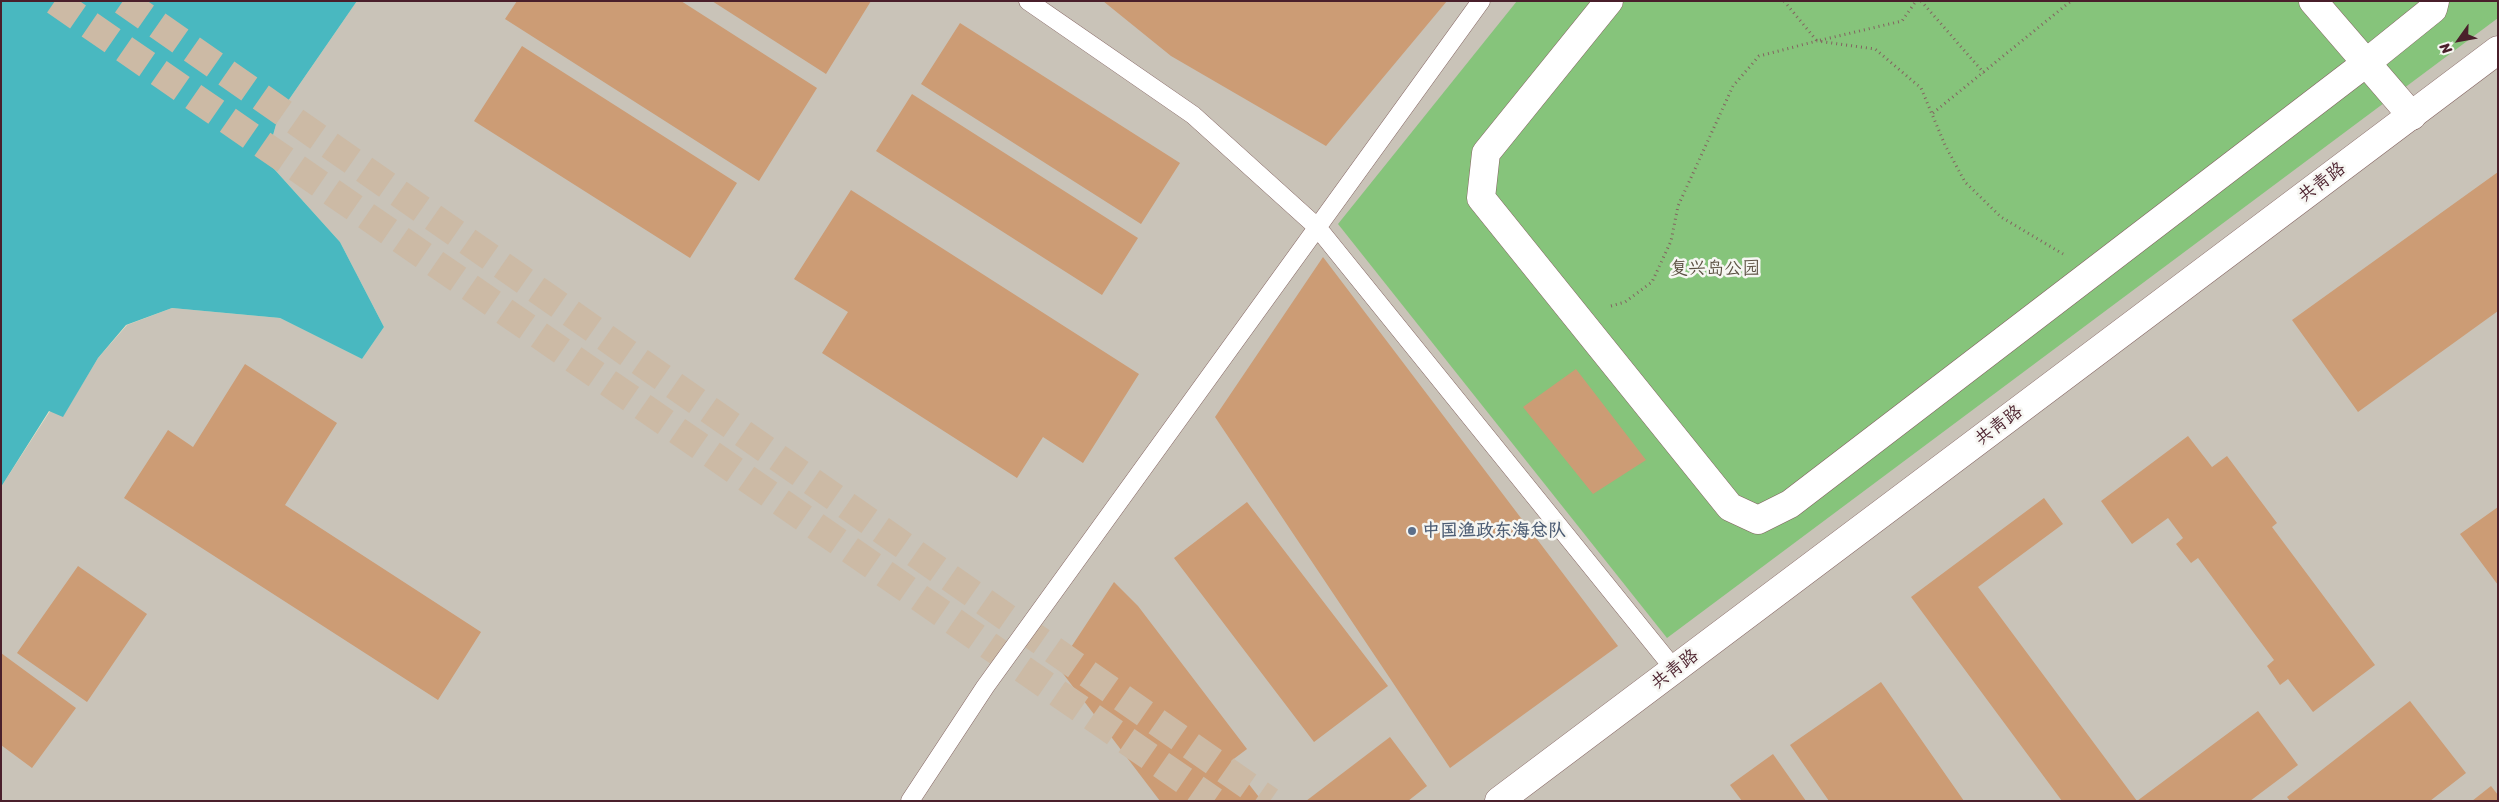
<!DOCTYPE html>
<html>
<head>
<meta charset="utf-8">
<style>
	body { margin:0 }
	#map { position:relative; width:2499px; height:802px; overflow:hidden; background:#ede1c3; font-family:Sriracha,sans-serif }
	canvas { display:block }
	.frame { position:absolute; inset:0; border:2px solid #4a1f2b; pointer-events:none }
	.north { position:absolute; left:2434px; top:15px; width:50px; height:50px; -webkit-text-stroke:4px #f6f6f2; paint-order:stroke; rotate:238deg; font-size:14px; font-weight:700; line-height:20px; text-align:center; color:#4a1f2b }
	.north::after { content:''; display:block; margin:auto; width:18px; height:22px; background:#4a1f2b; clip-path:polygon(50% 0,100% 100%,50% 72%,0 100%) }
</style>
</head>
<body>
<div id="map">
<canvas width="2499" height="802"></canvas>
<div class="frame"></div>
<div class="north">N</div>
</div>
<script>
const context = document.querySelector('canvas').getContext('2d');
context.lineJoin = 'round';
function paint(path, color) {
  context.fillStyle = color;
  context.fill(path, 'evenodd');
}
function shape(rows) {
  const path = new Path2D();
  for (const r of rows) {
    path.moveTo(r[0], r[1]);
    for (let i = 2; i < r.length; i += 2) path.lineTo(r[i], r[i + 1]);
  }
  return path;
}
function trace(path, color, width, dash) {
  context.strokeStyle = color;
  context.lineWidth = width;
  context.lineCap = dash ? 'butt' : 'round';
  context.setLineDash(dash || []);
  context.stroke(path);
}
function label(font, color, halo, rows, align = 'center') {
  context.font = font + ' Sriracha,"LXGW WenKai TC",sans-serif';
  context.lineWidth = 5;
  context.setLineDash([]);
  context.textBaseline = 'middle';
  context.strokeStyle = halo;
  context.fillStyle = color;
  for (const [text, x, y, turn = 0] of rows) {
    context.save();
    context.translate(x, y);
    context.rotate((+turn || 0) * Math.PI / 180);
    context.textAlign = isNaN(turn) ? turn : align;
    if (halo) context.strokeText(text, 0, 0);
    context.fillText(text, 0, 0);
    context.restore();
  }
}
paint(shape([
	[357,1,2498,1,2498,801,1,801,1,487,50,411,63,416,98,358,127,325,172,308,280,318,362,359,384,327,340,242,266,160,279,114]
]), '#c9c3b8');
paint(shape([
	[1517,1,2498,1,2498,18,1667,638,1338,224]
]), '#86c47b');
paint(shape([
	[1,1,357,1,279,114,266,160,340,242,384,327,362,359,280,318,172,308,126,325,98,358,63,417,49,411,1,487]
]), '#49b8c0');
paint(shape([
	[517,1,681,1,817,88,759,181,505,19],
	[712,1,871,1,826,74],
	[1103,1,1447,1,1326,146,1171,56],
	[960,23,1180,163,1141,224,921,84],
	[522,46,737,183,690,258,474,121],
	[912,94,1138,238,1102,295,876,151],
	[2498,172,2498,311,2358,412,2292,320],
	[851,190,1139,374,1083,463,1043,437,1017,478,822,353,848,312,794,279],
	[1323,257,1618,646,1450,768,1215,417],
	[245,364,337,423,285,505,481,632,438,700,124,498,168,430,193,447],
	[1576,369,1646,460,1593,494,1523,407],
	[2188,436,2212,467,2227,456,2277,523,2272,527,2375,665,2313,712,2288,679,2280,685,2267,666,2274,660,2198,558,2191,563,2176,544,2183,538,2168,518,2132,544,2101,501],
	[2044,498,2063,524,1978,587,2137,801,2062,801,1911,597],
	[1247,502,1388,686,1314,742,1174,558],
	[2498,507,2498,585,2460,534],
	[78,566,147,614,87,702,17,653],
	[1114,582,1138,606,1247,749,1231,761,1262,801,1160,801,1058,667],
	[1,653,76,708,32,768,1,745],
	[1881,682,1964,801,1829,801,1790,745],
	[2410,701,2466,773,2430,801,2290,801,2287,797],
	[2258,711,2298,765,2250,801,2137,801],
	[1390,737,1427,786,1408,801,1306,801],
	[1773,754,1806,801,1742,801,1730,785],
	[2491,786,2498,795,2498,801,2472,801]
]), '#cc9c75');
trace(shape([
	[55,1,1214,801],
	[123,1,1270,801]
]), '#ccbaa5', 28, [28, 14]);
const service = shape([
	[1028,1,1193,115,1317,227,1675,670],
	[910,801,985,687,1481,1]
]);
const minor = shape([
	[1609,1,1486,153,1481,198,1730,507,1758,520,1790,504,2366,63,2433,9,2435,1],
	[2313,1,2412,116]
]);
const tertiary = shape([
	[1499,801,2498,50]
]);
trace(service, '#836360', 19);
trace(minor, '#836360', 29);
trace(tertiary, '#836360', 29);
trace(shape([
	[1784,1,1817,41,1902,21,1916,1],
	[1921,1,1984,73],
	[1933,113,2071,1],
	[1611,306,1625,302,1652,282,1671,241,1678,206,1733,86,1759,56,1817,41,1875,49,1921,88,1945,145,1965,182,2001,217,2063,254]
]), '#836360', 3, [1, 4]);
trace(service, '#fff', 18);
trace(minor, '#fff', 28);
trace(tertiary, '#fff', 28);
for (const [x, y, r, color] of [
	[1412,531,5,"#5c6f8a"]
]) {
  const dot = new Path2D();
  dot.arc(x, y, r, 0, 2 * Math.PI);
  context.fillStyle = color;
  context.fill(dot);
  trace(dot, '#f6f6f2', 2);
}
label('18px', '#4a1f2b', '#f6f6f2', [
	["共青路",2322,183,-37],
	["共青路",1999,426,-37],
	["共青路",1675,670,-37]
]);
label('18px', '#5c5143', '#f6f6f2', [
	["复兴岛公园",1715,269]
]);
label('bold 18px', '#4e5e75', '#f6f6f2', [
	["中国渔政东海总队",1422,531]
], 'left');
</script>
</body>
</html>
